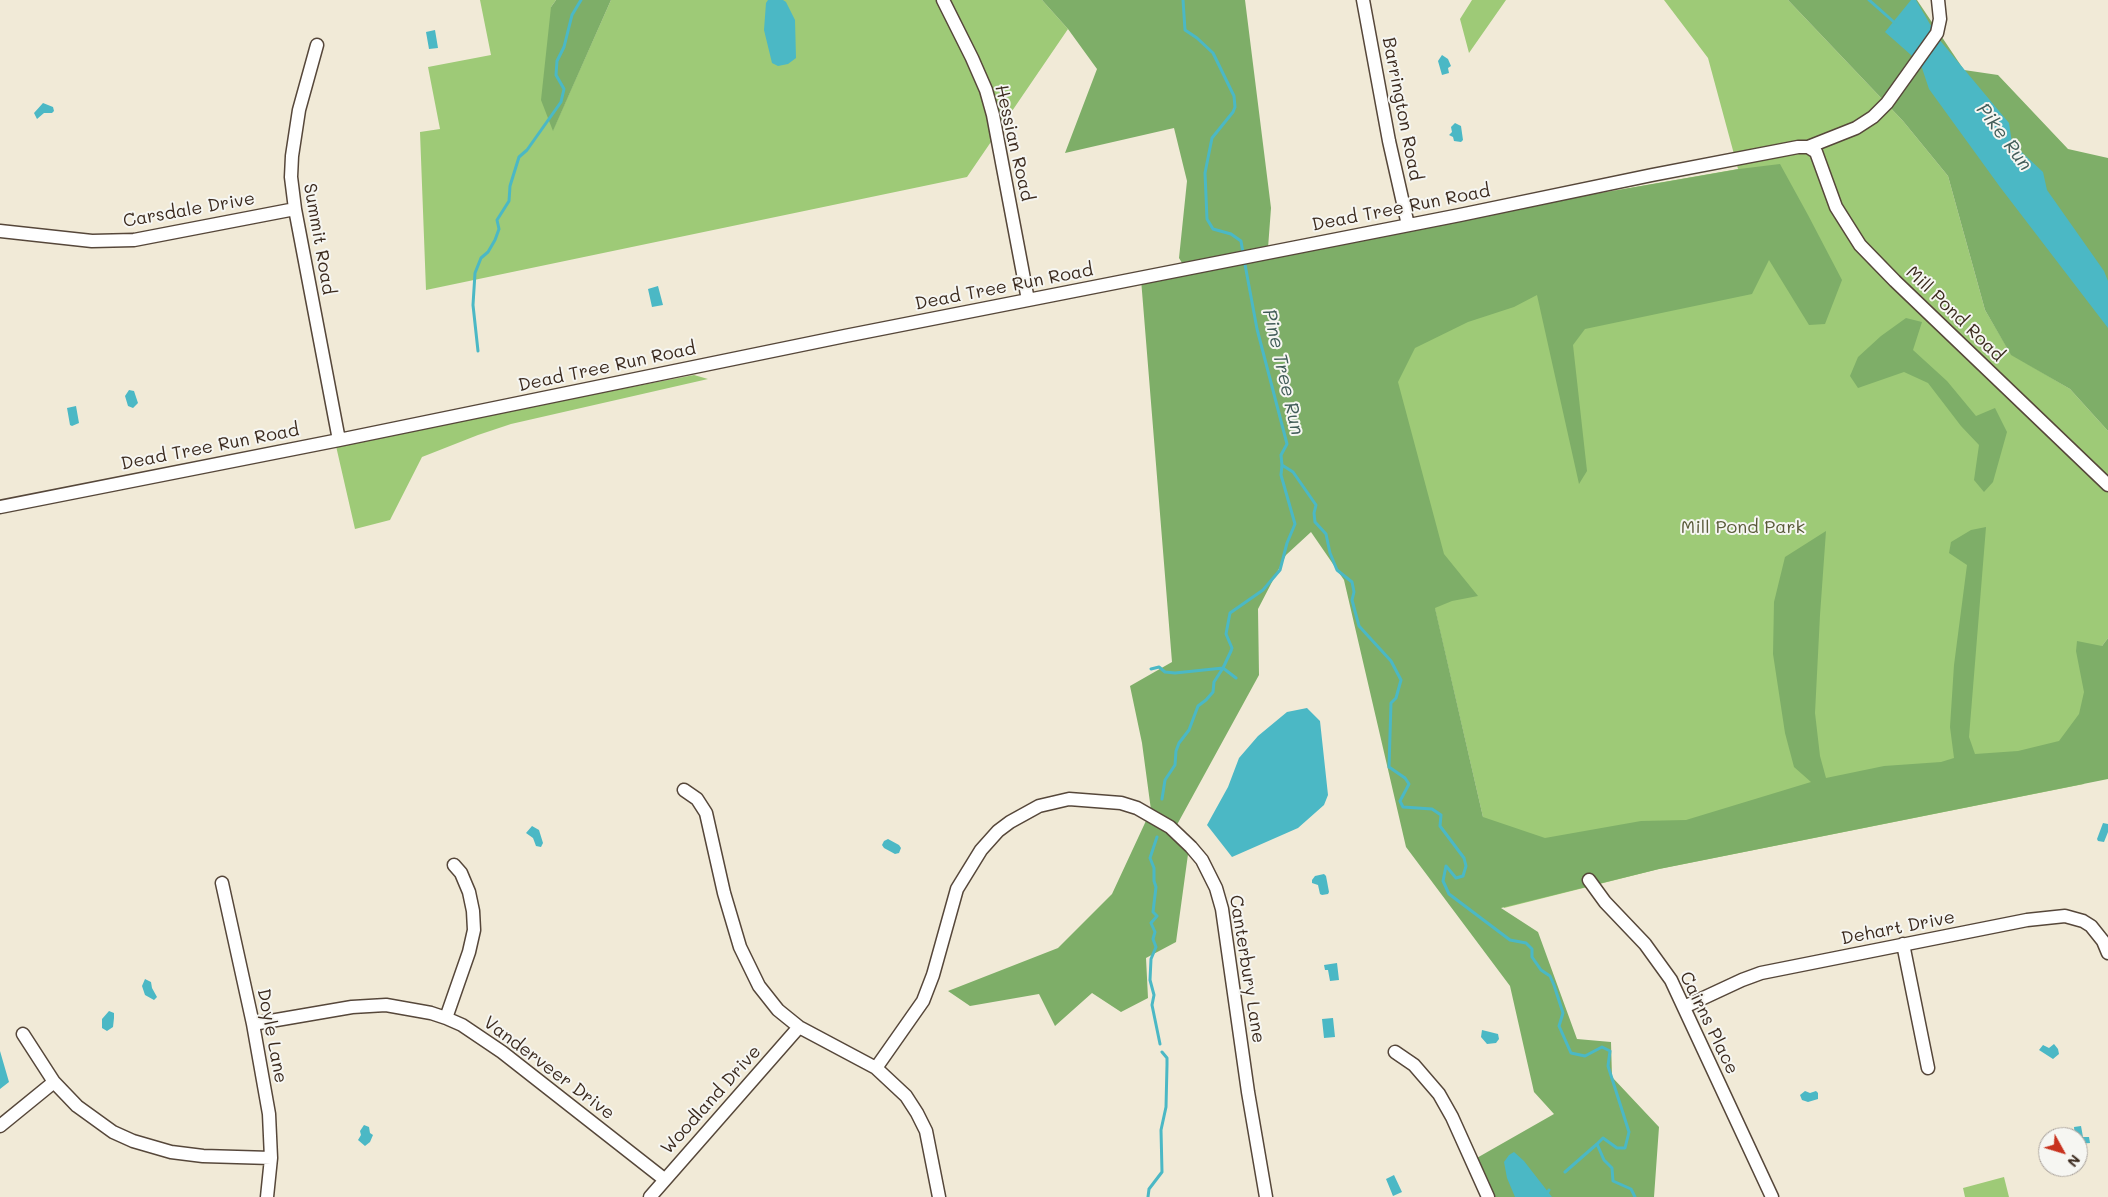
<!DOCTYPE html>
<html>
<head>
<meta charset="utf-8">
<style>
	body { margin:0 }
	#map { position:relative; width:2108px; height:1197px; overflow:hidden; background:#f1ead7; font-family:Mali,sans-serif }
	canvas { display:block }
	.north { position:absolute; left:2038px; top:1127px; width:50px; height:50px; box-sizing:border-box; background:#f6f6f2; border:1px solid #aba49d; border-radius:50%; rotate:129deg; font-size:14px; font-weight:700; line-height:20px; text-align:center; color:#3b2a1e }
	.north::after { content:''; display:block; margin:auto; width:18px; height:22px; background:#c8321e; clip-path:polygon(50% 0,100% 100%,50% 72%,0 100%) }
</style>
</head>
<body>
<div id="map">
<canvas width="2108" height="1197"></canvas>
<div class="north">N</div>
</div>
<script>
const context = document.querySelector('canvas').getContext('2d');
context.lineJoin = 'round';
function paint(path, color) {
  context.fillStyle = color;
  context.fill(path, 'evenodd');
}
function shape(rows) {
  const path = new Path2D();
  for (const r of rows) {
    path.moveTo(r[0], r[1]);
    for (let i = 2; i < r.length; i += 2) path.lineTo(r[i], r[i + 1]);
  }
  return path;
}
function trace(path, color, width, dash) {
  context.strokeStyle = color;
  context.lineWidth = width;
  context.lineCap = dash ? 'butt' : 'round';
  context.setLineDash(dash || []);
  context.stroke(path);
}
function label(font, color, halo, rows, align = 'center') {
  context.font = font + ' Mali,sans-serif';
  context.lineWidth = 4;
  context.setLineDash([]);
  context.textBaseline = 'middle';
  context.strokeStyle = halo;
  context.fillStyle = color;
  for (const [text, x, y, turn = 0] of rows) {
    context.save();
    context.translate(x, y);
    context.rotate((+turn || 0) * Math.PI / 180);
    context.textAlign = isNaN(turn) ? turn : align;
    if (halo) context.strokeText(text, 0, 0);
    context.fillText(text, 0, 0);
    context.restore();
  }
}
paint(shape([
	[480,0,556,0,551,7,553,130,611,0,1042,0,1068,29,967,177,426,290,420,132,440,129,428,67,491,55],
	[1472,0,1506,0,1469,53,1460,19],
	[1664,0,1788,0,1903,121,1948,176,1985,310,2011,354,2070,389,2108,431,2108,638,2102,646,2084,784,1659,869,1504,908,1349,237,1738,169,1708,58],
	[694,375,708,379,511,424,478,435,422,457,390,520,355,529,336,446,460,420],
	[2004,1177,2009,1197,1965,1197,1963,1188]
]), '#9eca77');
paint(shape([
	[556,0,611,0,553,131,541,100,551,7],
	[1042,0,1245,0,1271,208,1268,248,1349,237,1739,169,1780,164,1808,215,1842,280,1825,324,1809,325,1769,260,1752,294,1585,329,1573,345,1587,471,1579,484,1537,295,1514,307,1468,322,1415,348,1398,382,1444,554,1478,596,1452,601,1435,608,1483,817,1545,838,1641,821,1686,820,1811,782,1794,767,1785,733,1773,654,1774,602,1785,557,1826,531,1820,615,1815,713,1820,756,1826,778,1884,766,1941,762,1954,758,1950,727,1954,665,1967,565,1949,553,1951,542,1971,530,1986,527,1969,737,1975,754,2018,751,2059,741,2079,714,2084,692,2076,651,2077,641,2102,646,2108,638,2108,779,1659,869,1501,908,1538,932,1577,1039,1611,1042,1612,1077,1659,1127,1654,1197,1484,1197,1468,1163,1554,1114,1534,1092,1510,986,1406,847,1344,580,1311,532,1286,555,1258,609,1259,675,1173,832,1189,847,1176,942,1146,958,1148,998,1121,1012,1092,993,1055,1026,1039,994,970,1006,948,991,1058,948,1112,894,1151,810,1142,743,1130,686,1172,662,1141,279,1187,271,1179,258,1187,181,1174,128,1065,153,1097,69,1068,29],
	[1788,0,1917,0,1964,70,1998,75,2068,149,2108,158,2108,431,2070,389,2011,355,1985,310,1948,176,1903,121],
	[1906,318,1922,322,1913,350,1947,381,1976,416,1995,408,2007,432,1993,482,1984,492,1974,480,1979,445,1961,426,1928,383,1904,372,1858,388,1850,376,1858,357,1881,336]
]), '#7eae68');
paint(shape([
	[768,0,783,0,786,2,795,20,796,58,788,64,778,66,772,63,764,30,766,3],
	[1911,0,1916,0,1938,38,2009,123,2012,143,2043,172,2047,190,2104,271,2108,281,2108,328,2000,187,1929,89,1922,68,1911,55,1885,32],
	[435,30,438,48,429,49,426,32],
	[1442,55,1448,59,1451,66,1448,68,1449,73,1442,75,1438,61],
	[43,103,53,107,54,111,52,113,44,113,37,119,34,113],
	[1455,123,1461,126,1463,140,1461,142,1454,141,1453,137,1449,135,1452,132,1451,127],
	[658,286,663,305,652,307,648,289],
	[129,390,134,391,138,403,133,408,128,406,125,396],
	[76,406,79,423,72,426,70,425,67,408],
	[1307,708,1320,721,1328,795,1324,805,1298,828,1232,857,1207,825,1228,787,1239,758,1258,736,1287,712],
	[2103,823,2108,824,2108,832,2104,842,2098,841,2097,839],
	[532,826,539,830,543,843,541,847,536,846,533,838,526,833],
	[888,839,899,845,901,848,899,853,895,854,884,848,882,845,884,841],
	[1324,874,1326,876,1329,892,1328,894,1322,895,1320,894,1318,885,1312,883,1312,880,1315,876],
	[1337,963,1339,980,1330,981,1328,970,1325,970,1324,965],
	[145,979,151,982,152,988,157,997,154,1000,145,995,142,986],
	[109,1011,114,1013,114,1018,113,1027,107,1031,102,1028,102,1019],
	[1333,1018,1335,1037,1324,1038,1322,1019],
	[1482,1030,1498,1034,1499,1039,1496,1043,1487,1044,1481,1037],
	[2054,1044,2058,1049,2059,1054,2053,1059,2039,1050,2043,1045,2049,1048],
	[0,1051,9,1082,0,1089],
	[1805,1091,1810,1093,1816,1091,1818,1093,1818,1099,1808,1102,1802,1100,1800,1095],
	[364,1125,369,1127,370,1133,373,1135,370,1142,365,1146,358,1140,361,1135,360,1131],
	[2081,1126,2083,1137,2089,1137,2090,1143,2078,1144,2078,1137,2075,1137,2074,1127],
	[1514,1152,1524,1161,1552,1197,1515,1197,1507,1178,1504,1162,1509,1155],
	[1394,1175,1402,1192,1393,1196,1386,1179]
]), '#4bb8c5');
trace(shape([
	[1183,0,1185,30,1197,38,1213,53,1234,96,1235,107,1233,112,1212,138,1205,173,1207,219,1213,229,1231,234,1241,241,1243,253],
	[1869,0,1895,23],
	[1244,259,1257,329,1287,444,1281,455,1282,465,1293,472,1316,505,1314,513,1315,522,1326,534,1330,553,1337,570,1352,582,1354,592,1352,600,1359,626,1391,661,1401,680,1396,698,1391,703,1389,767,1405,778,1409,784,1400,801,1403,807,1432,809,1441,815,1440,826,1464,858,1466,866,1463,876,1456,878,1446,866,1443,881,1449,894,1510,940,1526,943,1532,949,1532,957,1541,970,1550,976,1554,985,1563,1013,1559,1026,1571,1053,1585,1056,1602,1047,1610,1051,1608,1066,1629,1132,1625,1148,1617,1148,1603,1138,1597,1144,1604,1160,1612,1168,1613,1181,1631,1189,1635,1197],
	[478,351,473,305,475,273,481,258,488,252,495,240,499,229,497,220,509,201,510,186,519,157,527,150,561,102,564,89,556,75,557,61,564,47,572,15,581,0],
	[1151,669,1159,667,1165,672,1175,673,1223,668,1236,678],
	[1162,799,1165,780,1175,765,1176,751,1179,743,1189,730,1198,706,1206,700,1213,692,1214,682,1223,668,1231,651,1232,648,1226,634,1230,613,1263,590,1280,570,1287,543,1295,524,1281,475,1282,465],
	[1157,837,1150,858,1154,868,1154,881,1156,887,1153,912,1157,916,1151,923,1155,932,1153,939,1156,947,1151,959,1150,980,1154,995,1152,1005,1160,1044],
	[1565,1172,1597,1144],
	[1148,1197,1149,1189,1162,1172,1161,1130,1166,1107,1167,1065,1167,1058,1162,1052],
	[1545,1197,1549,1190]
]), '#4bb8c5', 3);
const minor = shape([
	[943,0,972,58,986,90,993,115,1028,300],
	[1363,0,1389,141,1408,225],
	[317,45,299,110,292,156,291,177,295,209,339,440],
	[1808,147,1816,152,1836,207,1860,245,1895,281,2108,485],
	[0,231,92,241,134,240,295,209],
	[0,507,339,440,845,336,1460,215,1652,175,1798,147,1808,147,1856,128,1873,117,1887,103,1937,33,1940,19,1938,0],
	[684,790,697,799,706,813,724,893,740,947,759,986,778,1010,799,1027,876,1068,906,1096,917,1113,926,1131,939,1197],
	[1589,880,1605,902,1645,944,1671,980,1772,1197],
	[222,883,253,1024,269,1114,271,1158,267,1197],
	[1903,944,1928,1068],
	[1684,1007,1742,980,1761,973,2027,920,2065,916,2083,921,2091,926,2103,941,2108,953],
	[446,1018,469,952,474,930,473,911,469,892,461,873,454,865],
	[253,1024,352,1007,386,1005,431,1013,446,1018,462,1025,502,1052,664,1179],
	[23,1034,54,1082,77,1106,113,1132,133,1141,171,1152,203,1156,271,1158],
	[1395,1052,1414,1065,1439,1094,1452,1117,1488,1197],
	[876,1068,923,1001,933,975,957,889,981,850,998,831,1010,822,1039,806,1069,799,1121,803,1137,808,1170,827,1191,847,1202,860,1216,888,1222,909,1248,1092,1266,1197],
	[0,1126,54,1082],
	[650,1197,799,1027]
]);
trace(minor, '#56473a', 15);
trace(minor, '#fff', 12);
label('18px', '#3b2a1e', '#f6f6f2', [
	["Barrington Road",1402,109,79],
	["Hessian Road",1014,143,77],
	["Dead Tree Run Road",1401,208,-11],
	["Carsdale Drive",189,210,-10],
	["Summit Road",319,239,80],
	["Dead Tree Run Road",1004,287,-11],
	["Mill Pond Road",1955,314,44],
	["Dead Tree Run Road",607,367,-12],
	["Dead Tree Run Road",210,447,-11],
	["Dehart Drive",1898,928,-11],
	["Canterbury Lane",1247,969,81],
	["Cairns Place",1709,1023,64],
	["Doyle Lane",272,1036,79],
	["Vanderveer Drive",549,1068,37],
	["Woodland Drive",711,1100,-48]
]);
label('18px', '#595a39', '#f6f6f2', [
	["Mill Pond Park",1743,527]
]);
label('italic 19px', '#415c58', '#f6f6f2', [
	["Pike Run",2004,137,53],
	["Pine Tree Run",1283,372,77]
]);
</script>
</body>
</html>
